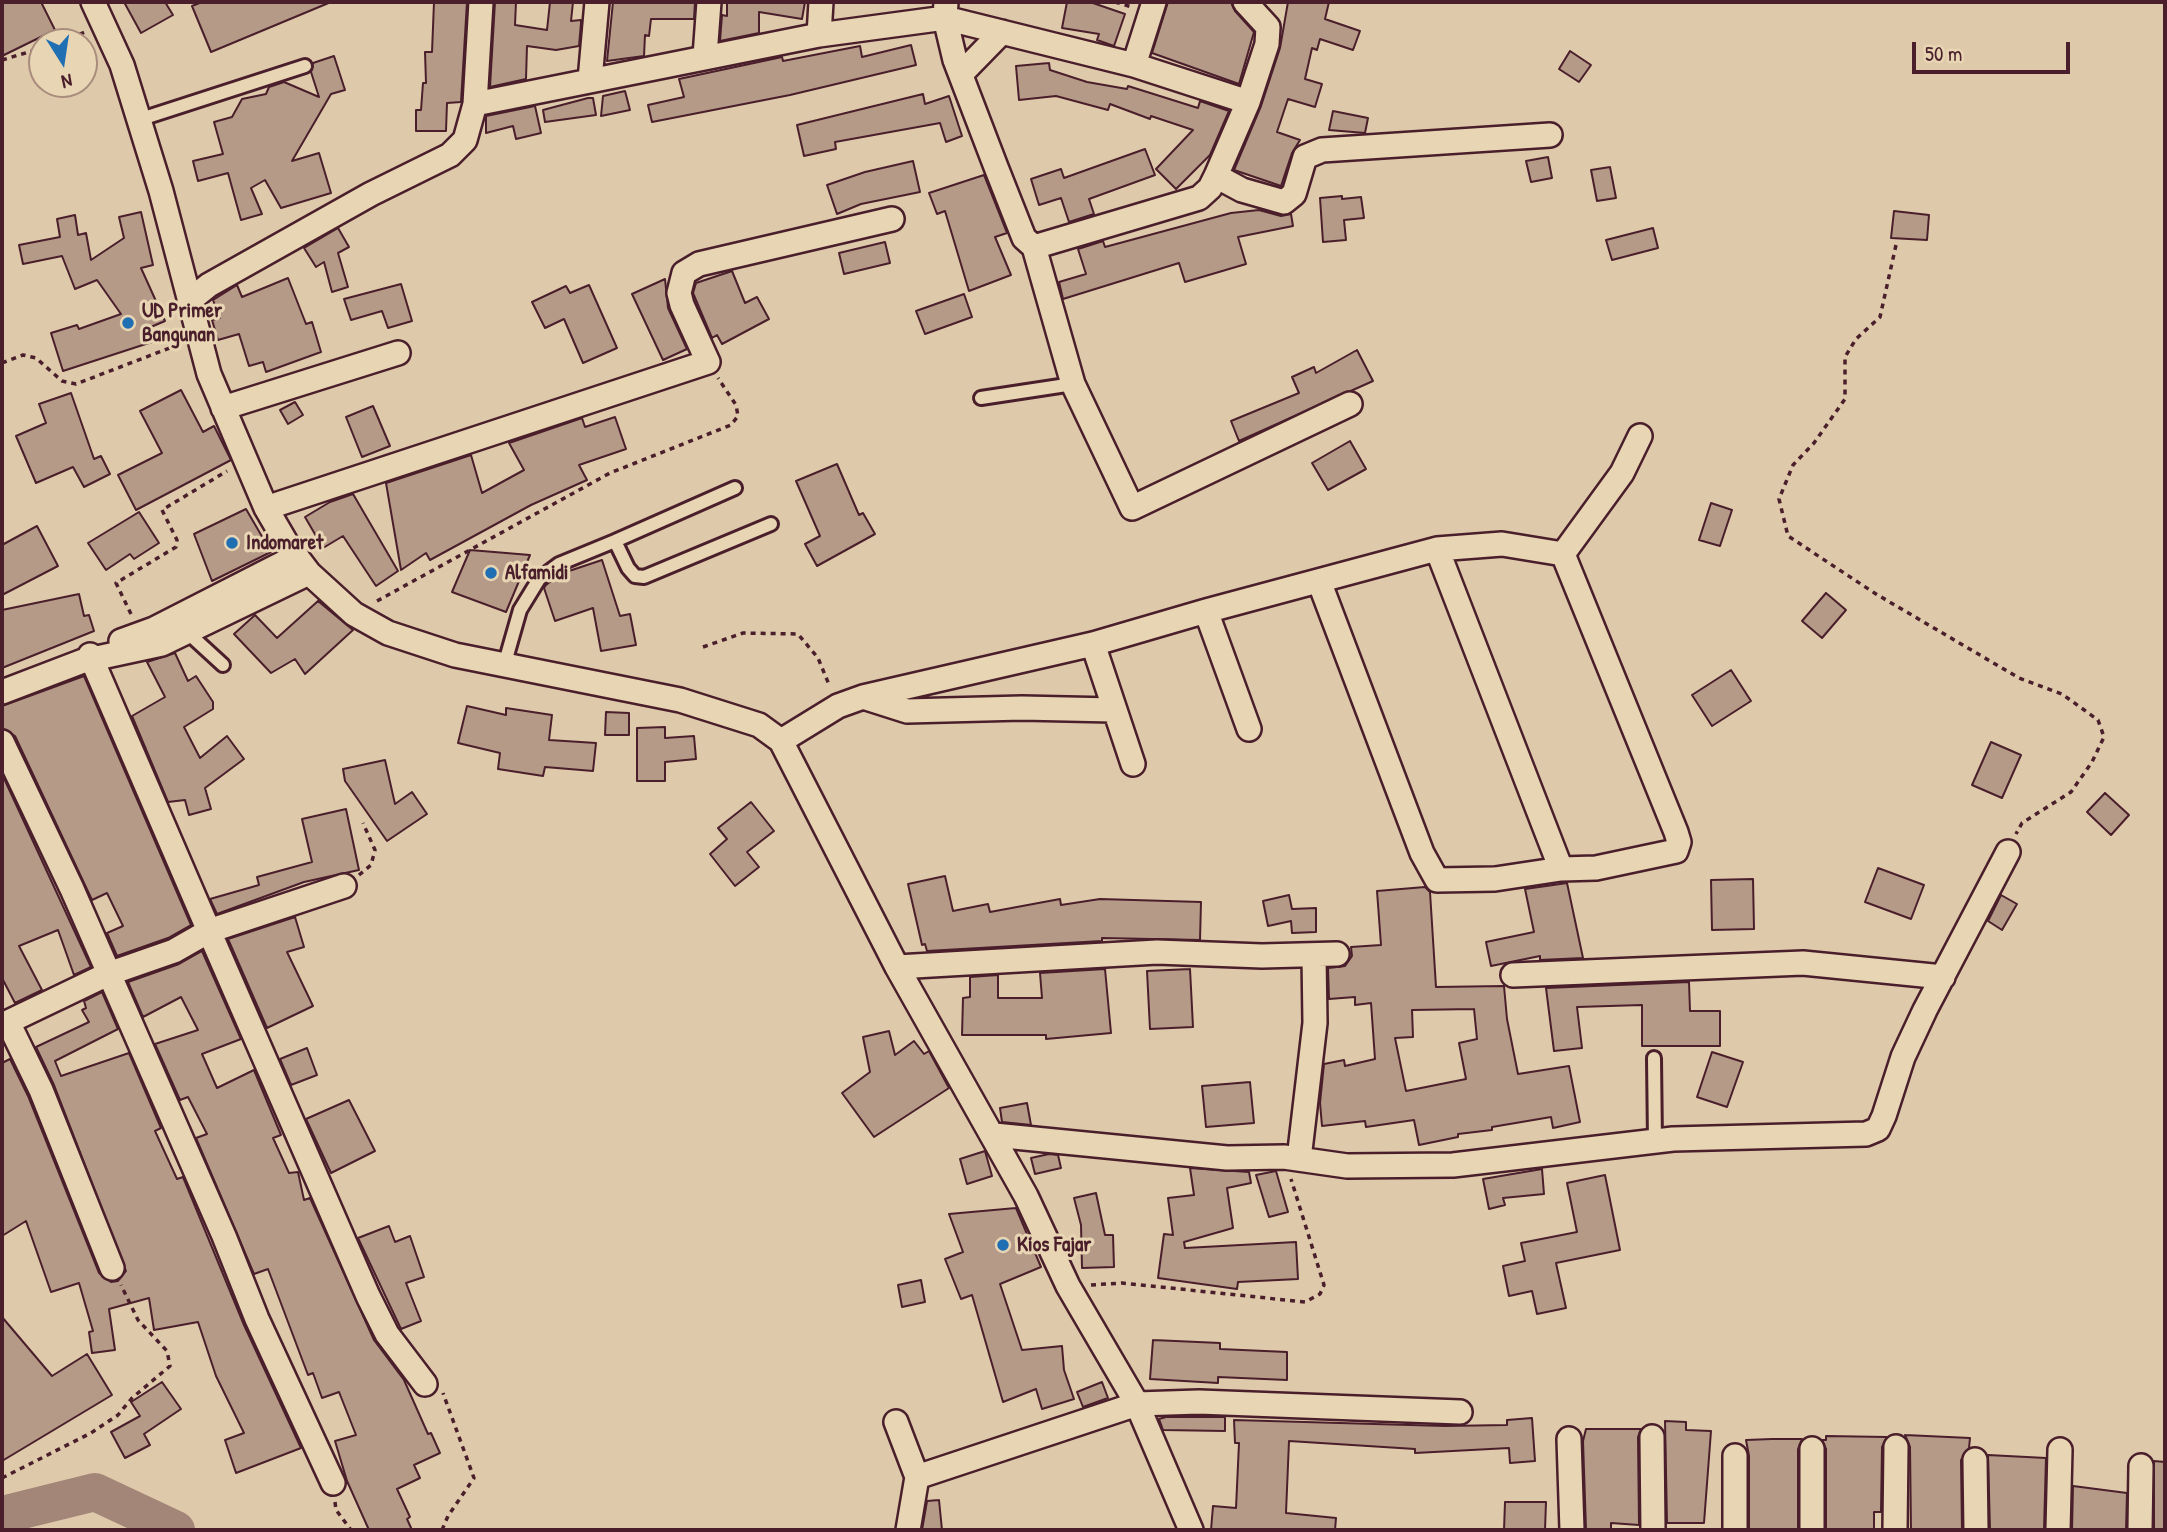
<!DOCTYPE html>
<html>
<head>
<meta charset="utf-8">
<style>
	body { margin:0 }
	#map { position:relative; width:2167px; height:1532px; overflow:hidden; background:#decaab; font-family:"Patrick Hand",sans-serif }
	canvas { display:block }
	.frame { position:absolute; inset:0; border:4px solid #4a1f2b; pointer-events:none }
	.north { position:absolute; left:28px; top:28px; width:70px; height:70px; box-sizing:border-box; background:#e8d5b3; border:2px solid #a98c7d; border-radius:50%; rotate:168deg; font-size:19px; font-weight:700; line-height:28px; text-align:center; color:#4a1f2b }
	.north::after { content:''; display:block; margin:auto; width:24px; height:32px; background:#1f6fb2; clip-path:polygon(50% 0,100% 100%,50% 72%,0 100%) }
	.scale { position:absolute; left:1912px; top:42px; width:158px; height:32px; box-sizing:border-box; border:4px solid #4a1f2b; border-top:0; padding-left:9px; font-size:21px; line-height:24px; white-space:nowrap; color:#4a1f2b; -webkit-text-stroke:5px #e8d5b3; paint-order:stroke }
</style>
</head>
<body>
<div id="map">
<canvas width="2167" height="1532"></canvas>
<div class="frame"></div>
<div class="north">N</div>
<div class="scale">50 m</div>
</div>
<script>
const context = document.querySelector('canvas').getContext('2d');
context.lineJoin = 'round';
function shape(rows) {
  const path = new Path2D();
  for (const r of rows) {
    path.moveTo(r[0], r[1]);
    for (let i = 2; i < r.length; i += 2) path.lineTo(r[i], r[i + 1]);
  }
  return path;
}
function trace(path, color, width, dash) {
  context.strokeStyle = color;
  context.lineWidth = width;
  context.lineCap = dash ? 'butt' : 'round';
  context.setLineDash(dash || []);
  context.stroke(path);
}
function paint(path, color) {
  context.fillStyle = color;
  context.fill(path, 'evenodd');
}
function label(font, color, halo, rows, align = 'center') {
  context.font = font + ' "Patrick Hand",sans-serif';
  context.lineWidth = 6;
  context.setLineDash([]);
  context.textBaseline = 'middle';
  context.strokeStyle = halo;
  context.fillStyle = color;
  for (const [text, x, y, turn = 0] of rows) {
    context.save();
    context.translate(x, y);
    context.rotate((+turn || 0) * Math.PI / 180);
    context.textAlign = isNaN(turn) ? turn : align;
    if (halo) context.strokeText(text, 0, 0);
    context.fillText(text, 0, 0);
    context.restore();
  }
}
trace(shape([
	[2,1515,95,1492,176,1530]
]), '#a48678', 38);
const building = shape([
	[2,2,41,2,55,30,2,56,2,2],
	[124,2,165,2,173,15,141,33,124,2],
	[202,2,331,2,211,52,192,6,202,2],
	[434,2,467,2,461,102,447,103,446,131,416,131,416,110,421,110,423,83,426,83,425,52,432,52,434,2],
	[495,2,516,2,515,25,547,30,550,2,573,2,571,21,581,20,581,23,579,46,556,50,527,46,526,79,490,87,495,2],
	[613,2,695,2,694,19,651,19,649,36,645,35,644,56,607,61,613,2],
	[727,2,805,2,802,19,759,12,759,33,720,41,722,15,727,16,727,2],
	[1067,2,1090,2,1125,14,1114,46,1097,40,1099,34,1062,28,1067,2],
	[1168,2,1231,2,1235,11,1254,32,1239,84,1152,53,1168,2],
	[1288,2,1329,2,1325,19,1360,31,1353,50,1320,39,1317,50,1312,48,1305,79,1322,84,1315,107,1288,99,1277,132,1300,140,1292,153,1281,186,1234,170,1261,106,1280,48,1288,2],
	[911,45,916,65,790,95,652,122,648,105,684,97,679,79,782,57,783,61,860,46,862,57,911,45],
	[1570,51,1591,65,1579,82,1559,69,1570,51],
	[334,56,345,90,331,94,292,161,319,153,331,193,281,208,265,180,251,188,262,214,241,220,228,173,198,181,193,161,223,154,214,122,232,117,242,99,266,94,269,87,284,82,319,97,311,72,313,63,334,56],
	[1049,63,1050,70,1087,82,1127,89,1128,86,1198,108,1200,101,1229,111,1210,155,1176,189,1156,169,1193,130,1151,116,1150,119,1110,104,1108,110,1056,96,1019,100,1016,66,1049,63],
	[625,91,630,110,601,116,603,96,625,91],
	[923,94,925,104,949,96,962,136,946,142,940,123,835,142,836,149,804,156,797,125,923,94],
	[588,98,593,98,596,115,545,122,543,110,588,98],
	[535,106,541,133,516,139,513,126,486,133,486,116,535,106],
	[1333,111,1368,118,1365,133,1329,130,1333,111],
	[1145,149,1155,175,1089,199,1094,214,1069,222,1061,198,1039,205,1031,179,1061,169,1064,178,1145,149],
	[1548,157,1552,178,1531,182,1526,161,1548,157],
	[913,161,920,192,861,204,837,214,827,185,865,172,913,161],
	[1610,167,1616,198,1597,201,1591,170,1610,167],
	[984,175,1007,233,995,237,1011,275,969,291,945,211,937,214,929,193,984,175],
	[1342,196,1342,199,1361,197,1364,218,1344,220,1346,240,1323,242,1320,198,1342,196],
	[1259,210,1281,216,1291,214,1293,226,1238,237,1246,264,1185,282,1179,263,1063,299,1059,282,1086,274,1078,249,1103,241,1105,247,1231,213,1259,210],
	[1894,211,1929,215,1927,240,1891,238,1894,211],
	[141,212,153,265,141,268,165,321,146,329,152,342,63,371,51,333,77,325,79,329,121,314,97,280,75,289,62,256,23,264,19,245,60,237,57,219,75,215,78,235,86,233,91,260,124,238,119,217,141,212],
	[338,228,349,247,338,253,348,287,332,292,324,262,316,267,304,248,338,228],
	[1653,228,1658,248,1612,260,1606,240,1653,228],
	[885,242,890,263,844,274,839,253,885,242],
	[732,271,745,303,757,297,769,319,722,344,717,335,712,338,693,293,696,283,732,271],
	[288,278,306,324,312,322,321,352,266,372,263,362,249,366,239,334,218,340,212,320,220,318,213,300,237,285,242,297,288,278],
	[665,279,668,308,687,349,663,360,632,294,665,279],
	[401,284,412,321,388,328,382,311,351,320,344,299,401,284],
	[589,285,617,348,583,363,564,319,545,328,532,302,566,286,570,293,589,285],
	[964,294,972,317,925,334,916,311,964,294],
	[1357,350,1373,381,1239,441,1231,421,1299,393,1292,377,1314,367,1316,373,1357,350],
	[181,390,203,432,214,426,231,460,136,510,118,475,162,453,140,411,181,390],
	[71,393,94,459,101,456,110,474,84,487,73,467,36,483,16,436,46,423,39,404,71,393],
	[295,402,303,415,288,424,280,410,295,402],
	[373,406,390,446,362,457,346,417,373,406],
	[615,417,626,449,579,465,587,480,531,505,430,560,426,553,401,570,386,483,471,455,482,493,524,470,509,443,582,418,585,427,615,417],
	[1350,441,1366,469,1328,490,1312,463,1350,441],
	[837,464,859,515,863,513,875,534,817,566,805,544,820,536,796,481,837,464],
	[353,494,398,571,376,586,343,536,323,548,305,517,330,502,353,494],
	[1711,503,1732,510,1720,546,1699,540,1711,503],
	[246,509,271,552,212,581,194,534,246,509],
	[139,512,159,543,134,559,130,554,106,570,88,543,139,512],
	[37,526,58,566,2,595,2,545,37,526],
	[470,550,530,555,506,612,452,592,470,550],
	[602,560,620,616,630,614,636,645,601,651,593,608,555,621,544,588,546,585,560,574,602,560],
	[1826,593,1846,610,1822,638,1802,621,1826,593],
	[79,594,84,616,89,615,94,631,2,668,2,610,79,594],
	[318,601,353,630,305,674,295,659,271,673,234,634,255,615,277,638,318,601],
	[175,653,188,681,196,676,213,702,213,709,184,727,200,758,227,736,244,759,205,788,211,809,189,815,185,800,168,802,132,716,165,697,147,662,175,653],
	[1731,670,1751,701,1712,726,1692,695,1731,670],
	[84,676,191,925,168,938,117,956,107,933,123,926,107,893,92,900,15,736,2,728,2,706,84,676],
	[467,706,506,715,506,708,552,715,549,740,596,743,593,771,545,767,543,776,498,769,500,753,458,743,467,706],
	[606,712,629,713,629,735,605,735,606,712],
	[665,727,665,738,694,736,696,759,665,762,665,781,637,781,637,728,665,727],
	[1991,742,2021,755,2002,798,1972,785,1991,742],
	[385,760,395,804,412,792,427,814,387,841,345,781,343,769,385,760],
	[2,774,91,967,74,975,58,930,19,946,42,990,15,1003,2,978,2,774],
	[2105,793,2129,815,2111,835,2087,812,2105,793],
	[751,802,774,831,747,852,759,867,735,886,710,854,727,839,718,828,751,802],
	[346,809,359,870,304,882,217,914,210,899,259,885,257,877,312,862,302,819,346,809],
	[1878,868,1924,885,1911,919,1865,902,1878,868],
	[945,876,953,911,988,904,990,912,1060,899,1061,905,1100,899,1201,902,1200,940,1102,938,1102,941,927,951,925,944,922,945,908,884,945,876],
	[1753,879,1754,929,1712,930,1711,880,1753,879],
	[1567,883,1583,958,1540,960,1540,956,1491,966,1486,942,1534,932,1525,889,1567,883],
	[1425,887,1430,892,1436,987,1504,986,1507,1019,1518,1074,1569,1066,1580,1122,1553,1128,1551,1117,1492,1127,1492,1130,1458,1134,1458,1137,1419,1145,1414,1120,1366,1127,1365,1121,1322,1126,1320,1103,1324,1064,1344,1060,1345,1066,1375,1059,1371,1003,1355,1005,1355,997,1329,999,1328,968,1345,966,1352,956,1351,947,1381,945,1377,891,1425,887],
	[1474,1009,1477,1039,1459,1043,1466,1079,1406,1091,1395,1038,1413,1037,1412,1010,1474,1009],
	[1289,895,1292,909,1316,908,1316,932,1292,933,1291,921,1268,926,1263,901,1289,895],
	[2001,895,2017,904,2002,930,1988,921,2001,895],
	[295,917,304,947,287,952,313,1006,267,1028,228,939,295,917],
	[202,951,241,1039,202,1054,217,1088,254,1070,281,1135,273,1138,289,1173,298,1172,304,1200,310,1198,374,1340,404,1380,428,1434,431,1433,440,1453,414,1465,420,1478,397,1489,410,1517,407,1519,412,1530,369,1530,347,1481,335,1441,356,1435,339,1392,322,1398,313,1373,308,1375,268,1269,254,1274,196,1138,207,1134,188,1097,180,1100,155,1044,198,1030,181,997,143,1017,128,982,179,964,202,951],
	[1105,969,1111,1033,1046,1039,1046,1035,962,1035,963,998,970,997,970,977,998,975,998,998,1042,998,1040,973,1105,969],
	[1190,969,1193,1027,1150,1029,1147,971,1190,969],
	[1689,982,1690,1011,1720,1011,1720,1046,1642,1046,1642,1005,1577,1007,1582,1048,1554,1051,1546,988,1689,982],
	[102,992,118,1029,55,1061,61,1076,129,1053,161,1128,155,1131,177,1179,183,1177,244,1325,301,1448,236,1473,225,1440,244,1433,216,1376,198,1322,154,1330,149,1298,109,1309,115,1350,92,1353,89,1332,93,1331,79,1283,51,1292,26,1221,2,1236,2,1063,10,1059,28,1096,99,1273,111,1282,118,1281,126,1271,54,1085,36,1047,89,1022,82,1010,86,1008,84,1001,102,992],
	[889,1031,895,1055,914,1041,924,1054,929,1051,949,1088,874,1137,842,1093,870,1072,863,1037,889,1031],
	[307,1048,317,1075,291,1085,280,1059,307,1048],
	[1712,1052,1743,1062,1727,1107,1697,1097,1712,1052],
	[1250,1082,1254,1123,1206,1127,1202,1086,1250,1082],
	[349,1100,375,1151,331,1173,306,1119,349,1100],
	[1027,1103,1031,1125,1002,1122,1000,1108,1027,1103],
	[985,1151,992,1176,967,1184,960,1159,985,1151],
	[1049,1154,1058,1155,1061,1168,1035,1174,1031,1158,1049,1154],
	[1190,1168,1249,1172,1251,1183,1227,1188,1233,1228,1184,1242,1185,1248,1296,1242,1298,1279,1238,1282,1237,1289,1158,1278,1164,1234,1173,1235,1168,1198,1194,1195,1190,1168],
	[1542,1169,1544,1194,1503,1198,1505,1205,1489,1209,1483,1179,1542,1169],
	[1276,1171,1288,1212,1269,1217,1256,1175,1276,1171],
	[1605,1175,1620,1250,1556,1263,1566,1308,1537,1314,1532,1291,1509,1296,1503,1266,1525,1261,1521,1243,1577,1232,1567,1183,1605,1175],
	[1096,1193,1105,1235,1113,1235,1114,1267,1082,1268,1081,1225,1074,1198,1096,1193],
	[1016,1208,1041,1267,1000,1284,1022,1350,1062,1346,1064,1370,1074,1399,1042,1409,1036,1389,1003,1402,972,1295,961,1299,945,1259,963,1252,949,1214,1016,1208],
	[389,1226,395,1242,410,1236,424,1277,406,1283,421,1321,401,1329,358,1238,389,1226],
	[921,1280,925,1302,902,1307,898,1285,921,1280],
	[2,1317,52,1376,87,1354,112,1395,2,1461,2,1317],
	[1153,1340,1220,1343,1220,1349,1287,1352,1287,1380,1218,1377,1218,1383,1150,1379,1153,1340],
	[162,1382,181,1409,144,1434,150,1445,125,1458,111,1432,140,1416,131,1402,162,1382],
	[1102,1382,1108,1398,1083,1407,1077,1392,1102,1382],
	[1166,1417,1225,1417,1225,1431,1163,1430,1159,1419,1166,1417],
	[1532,1418,1535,1461,1510,1463,1509,1448,1415,1453,1415,1449,1289,1441,1286,1513,1336,1518,1335,1530,1211,1530,1213,1506,1236,1508,1239,1443,1235,1443,1234,1420,1445,1426,1507,1425,1507,1420,1532,1418],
	[1665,1421,1686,1422,1686,1430,1711,1431,1704,1523,1667,1523,1665,1421],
	[1586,1429,1641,1429,1638,1437,1639,1525,1611,1523,1611,1530,1586,1530,1583,1441,1586,1429],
	[1905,1435,1970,1438,1969,1448,1961,1460,1962,1530,1911,1530,1910,1447,1905,1435],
	[1826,1436,1887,1437,1882,1447,1881,1512,1874,1512,1874,1530,1826,1530,1826,1449,1822,1440,1826,1440,1826,1436],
	[1772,1439,1802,1439,1798,1449,1798,1530,1749,1529,1749,1456,1746,1440,1772,1439],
	[1988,1455,2046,1458,2044,1530,1990,1530,1988,1455],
	[2154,1461,2165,1462,2165,1530,2154,1530,2154,1461],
	[2073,1486,2127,1493,2126,1530,2072,1530,2073,1486],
	[939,1500,942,1530,922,1530,927,1501,939,1500],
	[1505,1502,1546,1502,1545,1530,1504,1530,1505,1502]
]);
paint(building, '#b49a87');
trace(building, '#4a1f2b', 2);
const service = shape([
	[138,120,305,66],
	[981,398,1073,384],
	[615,541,735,488],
	[187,632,223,665],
	[504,666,520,610,539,579,559,564,615,541,628,568,635,576,644,577,771,524],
	[1654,1058,1655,1142]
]);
const minor = shape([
	[93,2,122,65,161,191,209,374,266,508,287,544,309,573,354,614,388,633,455,655,680,700,759,725,781,741,897,967,1026,1196,1068,1286,1137,1404,1191,1530],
	[821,2,819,35,945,18,946,2],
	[1245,2,1268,27,1267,44,1248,102,1134,65,945,18,955,60,996,167,1024,238,1034,247,1199,198,1210,188,1216,176,1248,102],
	[705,56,709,2],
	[1134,65,1154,2],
	[961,74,1002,32],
	[590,80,597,2],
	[475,104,819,35],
	[1216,176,1242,190,1284,202,1294,194,1305,157,1322,150,1550,135],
	[1034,247,1073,384,1132,508,1350,404],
	[189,301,209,285,371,194,450,155,465,140,475,104,481,2],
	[223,408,398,353],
	[266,508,708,362,682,305,679,293,684,273,699,264,892,219],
	[1437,549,1561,869],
	[1563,554,1622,473,1640,436],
	[1206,611,1249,729],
	[121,641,154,629,297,556],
	[1093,644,1133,764],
	[90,655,209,931,174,951,108,974,8,1022,41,1090,112,1268],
	[2,692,83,661,162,644,309,573],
	[863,697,907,711,1022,708,1113,710],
	[781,741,838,706,863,697,1093,644,1206,611,1437,549,1502,544,1563,554,1676,832,1679,842,1676,851,1596,868,1561,869,1495,879,1437,880,1422,853,1319,581],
	[2,742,72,889,224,1236,257,1319,333,1483],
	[344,886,209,931,368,1296,387,1334,425,1384],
	[897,967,1157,952,1262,956,1337,954],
	[1513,975,1803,963,1943,977],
	[994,1135,1227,1158,1284,1157,1347,1166,1453,1165,1673,1139,1866,1134,1878,1129,1884,1116,1903,1057,1925,1010,2008,852],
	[1299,1159,1315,1023,1314,955],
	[896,1422,917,1477],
	[1652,1437,1653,1530],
	[1569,1439,1572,1530],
	[1812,1449,1812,1530],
	[1735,1456,1735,1530],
	[1975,1460,1976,1530],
	[908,1530,917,1477,1137,1404,1199,1402,1460,1412],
	[1895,1530,1896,1447],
	[2058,1530,2060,1450],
	[2140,1530,2141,1466]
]);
trace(service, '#4a1f2b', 18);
trace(minor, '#4a1f2b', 28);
trace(shape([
	[1115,2,1132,7],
	[61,42,85,32],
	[2,60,42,48],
	[1896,245,1880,317,1856,339,1845,357,1845,399,1814,443,1793,465,1779,499,1788,536,1876,594,2019,678,2062,694,2098,720,2104,737,2092,762,2071,792,2022,823,2016,834],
	[2,363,23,355,36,358,62,381,76,384,180,344],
	[377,601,610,473,731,425,738,416,736,405,718,378],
	[131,614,116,583,176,547,177,540,162,510,227,471],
	[703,647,743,633,798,634,818,658,830,687],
	[359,875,371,865,375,850,363,823],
	[1091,1285,1122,1283,1305,1302,1320,1294,1324,1285,1291,1179],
	[2,1478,91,1433,118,1415,132,1398,170,1366,167,1351,138,1320,121,1285],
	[335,1502,336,1510,351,1530],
	[442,1530,448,1516,474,1478,443,1393]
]), '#4a1f2b', 3.5, [5, 5]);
trace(service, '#e8d5b3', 12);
trace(minor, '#e8d5b3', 23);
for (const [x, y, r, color] of [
	[128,323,7,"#1f6fb2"],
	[232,543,7,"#1f6fb2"],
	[491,573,7,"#1f6fb2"],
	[1003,1245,7,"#1f6fb2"]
]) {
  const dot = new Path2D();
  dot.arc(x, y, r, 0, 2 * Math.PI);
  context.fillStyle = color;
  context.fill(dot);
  trace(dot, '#e8d5b3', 2.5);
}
label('bold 21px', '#4a1f2b', '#e8d5b3', [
	["UD Primer",142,311],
	["Bangunan",142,335],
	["Indomaret",246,543],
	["Alfamidi",505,573],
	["Kios Fajar",1017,1245]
], 'left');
</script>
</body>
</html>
